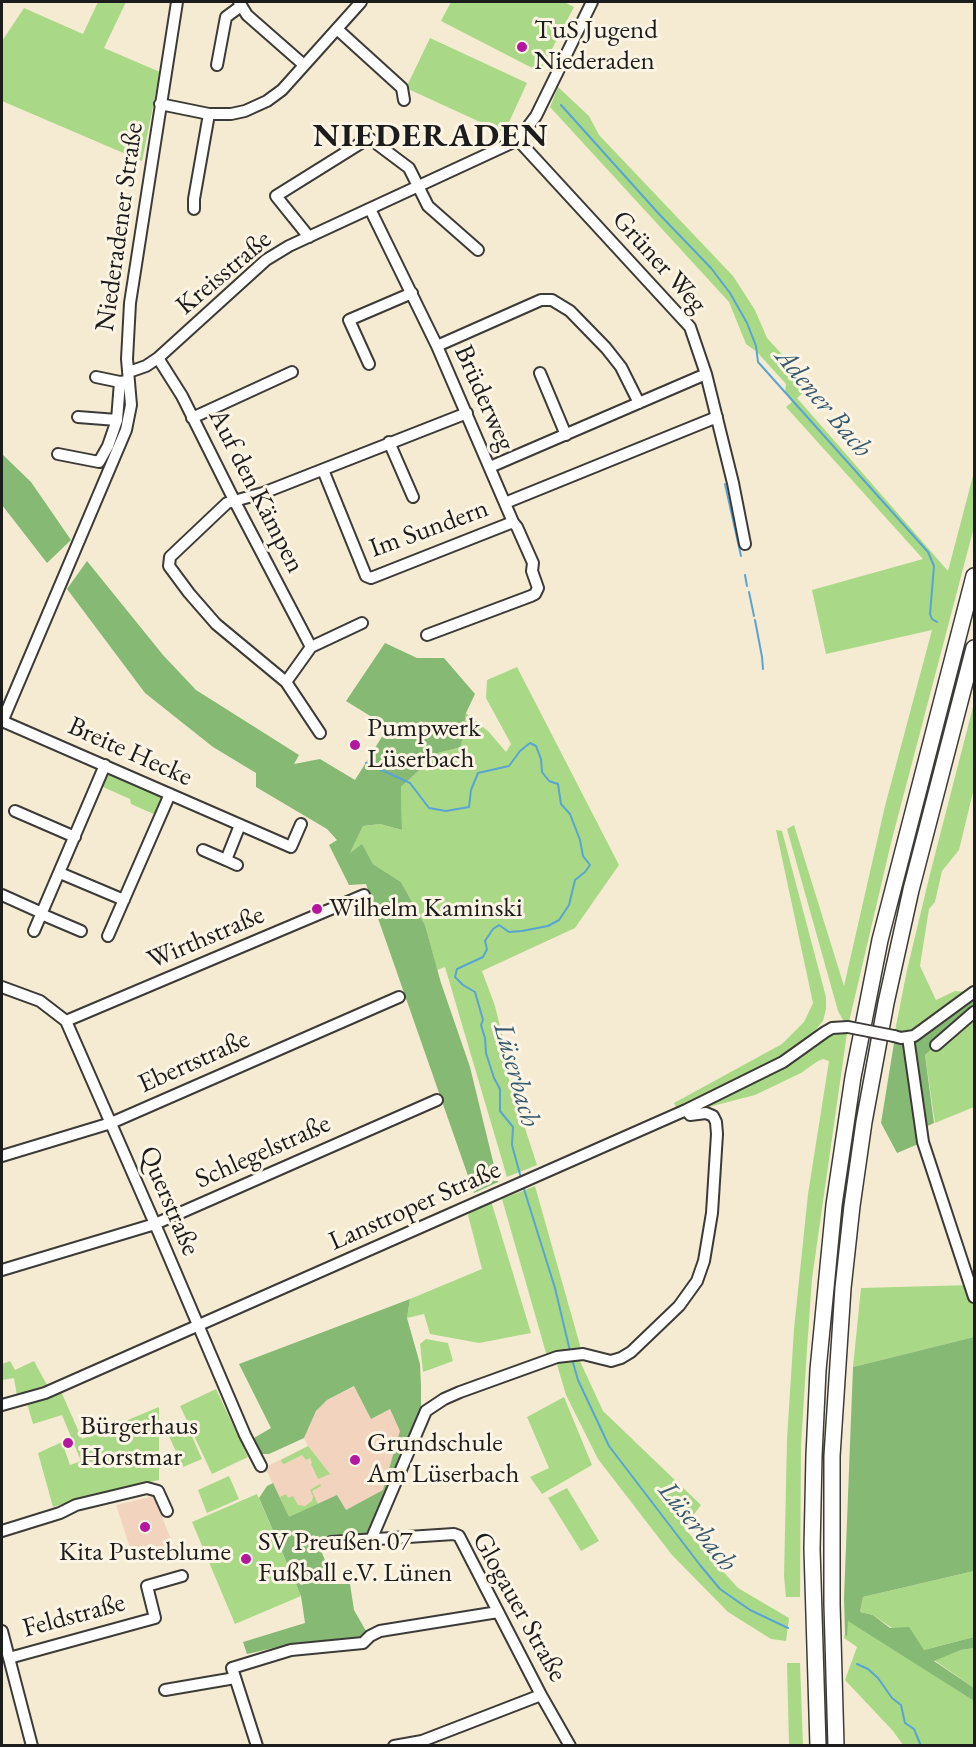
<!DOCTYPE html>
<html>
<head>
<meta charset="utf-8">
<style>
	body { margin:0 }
	#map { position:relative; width:976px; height:1747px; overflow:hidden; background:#f5ebd3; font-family:"EB Garamond",serif }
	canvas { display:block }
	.frame { position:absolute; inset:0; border:3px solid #1c1c1c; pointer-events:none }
</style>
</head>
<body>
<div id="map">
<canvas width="976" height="1747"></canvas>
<div class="frame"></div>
</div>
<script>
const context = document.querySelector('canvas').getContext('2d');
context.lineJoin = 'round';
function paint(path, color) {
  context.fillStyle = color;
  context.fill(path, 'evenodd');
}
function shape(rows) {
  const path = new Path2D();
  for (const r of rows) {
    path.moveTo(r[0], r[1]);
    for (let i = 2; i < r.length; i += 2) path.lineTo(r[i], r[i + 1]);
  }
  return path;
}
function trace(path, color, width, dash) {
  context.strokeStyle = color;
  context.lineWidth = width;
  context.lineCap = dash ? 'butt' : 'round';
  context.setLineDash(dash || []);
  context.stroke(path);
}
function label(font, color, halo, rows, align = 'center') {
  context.font = font + ' "EB Garamond",serif';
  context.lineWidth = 6;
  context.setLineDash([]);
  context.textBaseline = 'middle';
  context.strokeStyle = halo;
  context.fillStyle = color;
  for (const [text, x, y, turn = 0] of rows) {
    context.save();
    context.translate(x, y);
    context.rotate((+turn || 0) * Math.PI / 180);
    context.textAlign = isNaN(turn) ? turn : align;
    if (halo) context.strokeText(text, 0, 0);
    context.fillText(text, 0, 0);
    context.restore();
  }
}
paint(shape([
	[355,1386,371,1418,390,1409,401,1431,383,1491,346,1510,318,1504,289,1518,265,1467,308,1446,304,1438,316,1411,327,1400],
	[154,1496,175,1550,134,1560,116,1505]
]), '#f2d4be');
paint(shape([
	[98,2,126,2,104,48,160,72,142,161,2,101,2,41,24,8,83,34],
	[451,2,564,2,574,7,540,72,441,21],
	[430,38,527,83,504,133,406,88],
	[558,87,589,116,599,135,733,276,755,310,767,338,811,386,797,398,948,571,974,472,974,527,891,843,849,1022,843,1020,838,1011,787,829,794,825,844,986,885,806,932,630,826,654,812,590,923,559,786,407,792,402,785,392,786,384,757,352,746,344,729,302,550,107],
	[517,667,619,865,575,928,482,971,495,1006,506,1051,506,1070,537,1165,507,1177,445,967,437,970,425,925,401,882,373,864,362,845,349,855,363,826,380,824,402,830,401,787,438,753,461,747,466,713,489,732,506,752,511,744,486,698,487,680],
	[974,703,974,788,959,850,942,871,935,902,929,909,920,966,936,1000,955,991,968,992,912,1031,895,1031,907,970,930,874],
	[111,775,161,796,162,801,156,815,131,804,130,799,103,787,107,776],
	[776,830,782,831,826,997,826,1009,823,1021,813,1033,779,1059,677,1109,674,1103,782,1044,804,1022,813,1003],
	[974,1012,974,1107,935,1123,925,1055],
	[840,1033,847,1033,812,1279,807,1349,801,1446,800,1597,786,1597,784,1576,787,1439,794,1329,808,1194,829,1061,823,1059,818,1061,801,1073,755,1095,701,1109,701,1106,769,1076,798,1059,828,1036],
	[535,1186,581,1349,546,1353,502,1199],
	[478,1203,492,1204,531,1333,479,1343,430,1334,424,1314,407,1318,410,1299,482,1269,468,1215],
	[970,1285,974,1297,974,1337,853,1367,861,1288],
	[426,1339,448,1343,453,1361,423,1372,420,1344],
	[579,1359,603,1411,701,1505,684,1528,738,1588,789,1618,786,1641,771,1639,728,1612,672,1555,598,1459,566,1395,556,1361],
	[10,1361,15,1370,34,1361,47,1385,17,1396,14,1378,2,1380,2,1364],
	[60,1389,82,1439,159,1407,159,1480,100,1493,53,1507,38,1453,62,1442,70,1465,81,1461,62,1415,33,1424,27,1403],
	[216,1389,248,1457,212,1474,180,1406],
	[564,1397,592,1465,542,1494,530,1477,549,1468,527,1417],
	[186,1423,202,1459,183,1467,167,1432],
	[308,1446,330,1474,318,1479,311,1464,312,1463,310,1458,306,1460,302,1455,284,1464,282,1463,281,1460],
	[229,1476,239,1499,207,1513,198,1490],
	[320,1484,321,1486,312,1491,318,1504,289,1518,280,1497,286,1494,288,1498,293,1496,298,1505,305,1506,312,1501,313,1496,310,1490],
	[567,1488,599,1541,581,1551,548,1498],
	[257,1494,301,1596,235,1624,192,1522],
	[974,1571,974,1637,924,1650,873,1615,860,1612,863,1597],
	[848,1620,974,1701,974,1745,903,1745,893,1731,845,1680,857,1647,844,1638],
	[974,1648,974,1688,934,1660,961,1650],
	[787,1663,800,1663,803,1745,789,1745]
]), '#a9d987');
paint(shape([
	[2,454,31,482,71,540,47,563,2,505],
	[87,561,163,655,196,690,299,755,294,764,320,759,355,780,388,727,346,701,385,643,417,658,444,658,475,694,466,713,461,747,438,753,401,787,402,830,380,824,363,826,350,853,362,844,373,864,401,882,425,925,441,983,470,1067,498,1182,474,1193,366,884,349,885,329,845,337,840,327,829,256,787,256,773,213,747,145,693,67,589],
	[974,992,974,1012,925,1055,934,1123,921,1129,923,1142,897,1153,881,1123,895,1037,908,1037],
	[410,1299,407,1318,420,1364,421,1386,421,1408,413,1437,367,1537,324,1539,319,1546,335,1584,350,1584,354,1610,366,1631,356,1641,282,1646,247,1654,243,1642,305,1623,301,1596,259,1498,267,1486,273,1483,289,1517,337,1495,346,1510,383,1490,400,1431,390,1409,371,1419,354,1386,327,1400,316,1411,304,1438,269,1454,259,1454,254,1438,271,1428,239,1364],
	[974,1337,974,1571,863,1597,860,1612,873,1615,890,1628,909,1627,924,1650,974,1637,974,1648,961,1650,934,1661,974,1688,974,1701,848,1621,847,1636,845,1635,844,1598,853,1367]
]), '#86b974');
trace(shape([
	[561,105,659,214,711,268,730,293,747,323,756,346,758,362,928,552,934,566,930,614,932,619,937,622],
	[725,484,741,556],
	[745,575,747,586],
	[749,592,754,616],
	[755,620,762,657,763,669],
	[366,763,410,783,429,808,446,811,469,807,471,790,478,773,509,766,520,751,530,743,536,746,541,759,542,772,549,781,558,784,561,804,570,814,580,840,583,856,590,865,585,872,575,880,569,905,559,920,548,926,522,931,509,932,499,925,493,929,485,941,487,949,483,957,457,969,455,977,463,985,475,992,483,1020,481,1025,485,1038,486,1053,494,1078,500,1089,500,1111,513,1127,512,1145,521,1178],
	[523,1186,555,1288,570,1351],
	[572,1359,578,1380,609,1446,700,1565,720,1589,750,1610,788,1628],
	[857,1664,868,1669,878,1678,892,1698,901,1705,905,1723,914,1729,921,1746]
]), '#59a4d1', 2);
const minor = shape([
	[239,2,247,15,304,65],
	[337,29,402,88,404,100],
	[217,65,226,17,241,6],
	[160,104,209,114,231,114,245,111,267,101,282,90,361,2],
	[518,140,690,327,706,374,733,483,745,544],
	[194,209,194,199,209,114],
	[370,209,437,346,513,522,517,527,533,563,532,571,538,588,535,594,531,596,427,635],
	[309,237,276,196,369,138,409,168,428,206,478,250],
	[437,346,541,300,552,300,570,311,606,348,621,367,639,403],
	[158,358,182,396,234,500,311,647],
	[369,364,349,320,412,293],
	[129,372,146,366,158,358,266,260,289,246,518,140,536,116,592,2],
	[540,373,566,435],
	[96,377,120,382,127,381],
	[78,417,117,420,120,382],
	[192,418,292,372],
	[389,442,413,497],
	[58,454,99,462,108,446,117,420],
	[490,467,706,374],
	[323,470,366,576,371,578,513,522],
	[505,503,717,417],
	[286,682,216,624,189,593,169,566,170,557,227,503,263,493,467,413],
	[2,721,291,847,301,824],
	[2,722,126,430,131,405,127,359,130,303,177,2],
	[320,733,286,682,311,647,362,623],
	[15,811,75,837],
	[203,850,226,860],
	[237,865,226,860,240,825],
	[60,873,124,900],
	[2,895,42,913],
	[41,914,81,931],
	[34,931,105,765],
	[108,936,170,794],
	[2,987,40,1001,66,1021,155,1224,245,1435,261,1466],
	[66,1021,364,895],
	[894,1036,901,1038,914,1036,974,992],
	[908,1037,923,1142,974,1297],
	[936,1045,974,1012],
	[2,1156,111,1123,399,997],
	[2,1270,155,1224,437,1100],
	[2,1405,45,1393,686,1110,783,1062,825,1032,832,1028,848,1027],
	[2,1531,60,1513,76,1505,147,1488,158,1491,167,1511],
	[371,1540,426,1411,444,1399,460,1392,557,1357,583,1354,611,1361,621,1358,631,1352,679,1306,697,1281,704,1261,712,1213,717,1134,716,1122,713,1116,706,1113,690,1115,686,1110],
	[331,1542,454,1534,459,1536,541,1695,570,1746],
	[2,1631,32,1746],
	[9,1658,155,1618,147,1586,182,1576],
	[165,1690,235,1678],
	[257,1746,232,1668,291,1650,363,1643,370,1636,380,1631,498,1612],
	[394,1746,422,1741,541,1695]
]);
const highway = shape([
	[818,1746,812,1549,814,1456,818,1370,834,1205,853,1077,880,940,974,576],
	[836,1746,832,1604,832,1456,843,1288,852,1206,864,1122,886,1003,911,890,974,648]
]);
trace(minor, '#3d3b37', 14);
trace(highway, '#3d3b37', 18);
trace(minor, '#fff', 10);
trace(highway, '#fff', 15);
const minorBridge = shape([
	[848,1027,894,1036]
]);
trace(minorBridge, '#3d3b37', 14, []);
trace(minorBridge, '#fff', 10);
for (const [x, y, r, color] of [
	[522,47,6,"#b5179e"],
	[355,745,6,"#b5179e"],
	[317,909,6,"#b5179e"],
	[68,1443,6,"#b5179e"],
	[355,1460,6,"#b5179e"],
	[145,1527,6,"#b5179e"],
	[246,1559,6,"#b5179e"]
]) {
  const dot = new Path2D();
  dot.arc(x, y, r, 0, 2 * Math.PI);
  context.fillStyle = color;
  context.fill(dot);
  trace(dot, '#fcf5e5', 2);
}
label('27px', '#1c1c1c', '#fcf5e5', [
	["TuS Jugend",534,31],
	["Niederaden",534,62],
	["Pumpwerk",367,729],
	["Lüserbach",367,760],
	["Wilhelm Kaminski",329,909],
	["Bürgerhaus",80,1427],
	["Horstmar",80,1458],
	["Grundschule",367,1444],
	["Am Lüserbach",367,1475],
	["SV Preußen 07",258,1543],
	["Fußball e.V. Lünen",258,1574],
	["Kita Pusteblume",145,1553,"center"]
], 'left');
label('27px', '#1c1c1c', '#fcf5e5', [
	["Niederadener Straße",120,227,-82],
	["Grüner Weg",659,262,48],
	["Kreisstraße",224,273,-40],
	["Brüderweg",484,398,66],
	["Auf den Kämpen",256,491,63],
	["Im Sundern",429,529,-20],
	["Breite Hecke",130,752,24],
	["Wirthstraße",206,938,-23],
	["Ebertstraße",194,1062,-24],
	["Schlegelstraße",263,1152,-24],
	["Querstraße",169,1201,67],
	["Lanstroper Straße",415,1206,-24],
	["Glogauer Straße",519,1607,61],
	["Feldstraße",74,1616,-15]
]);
label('italic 28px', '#37596d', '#fcf5e5', [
	["Adener Bach",823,403,50],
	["Lüserbach",516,1075,74],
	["Lüserbach",697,1527,51]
]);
context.letterSpacing = '1.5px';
label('bold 33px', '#1c1c1c', '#fcf5e5', [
	["NIEDERADEN",431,137]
]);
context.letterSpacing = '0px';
</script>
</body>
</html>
